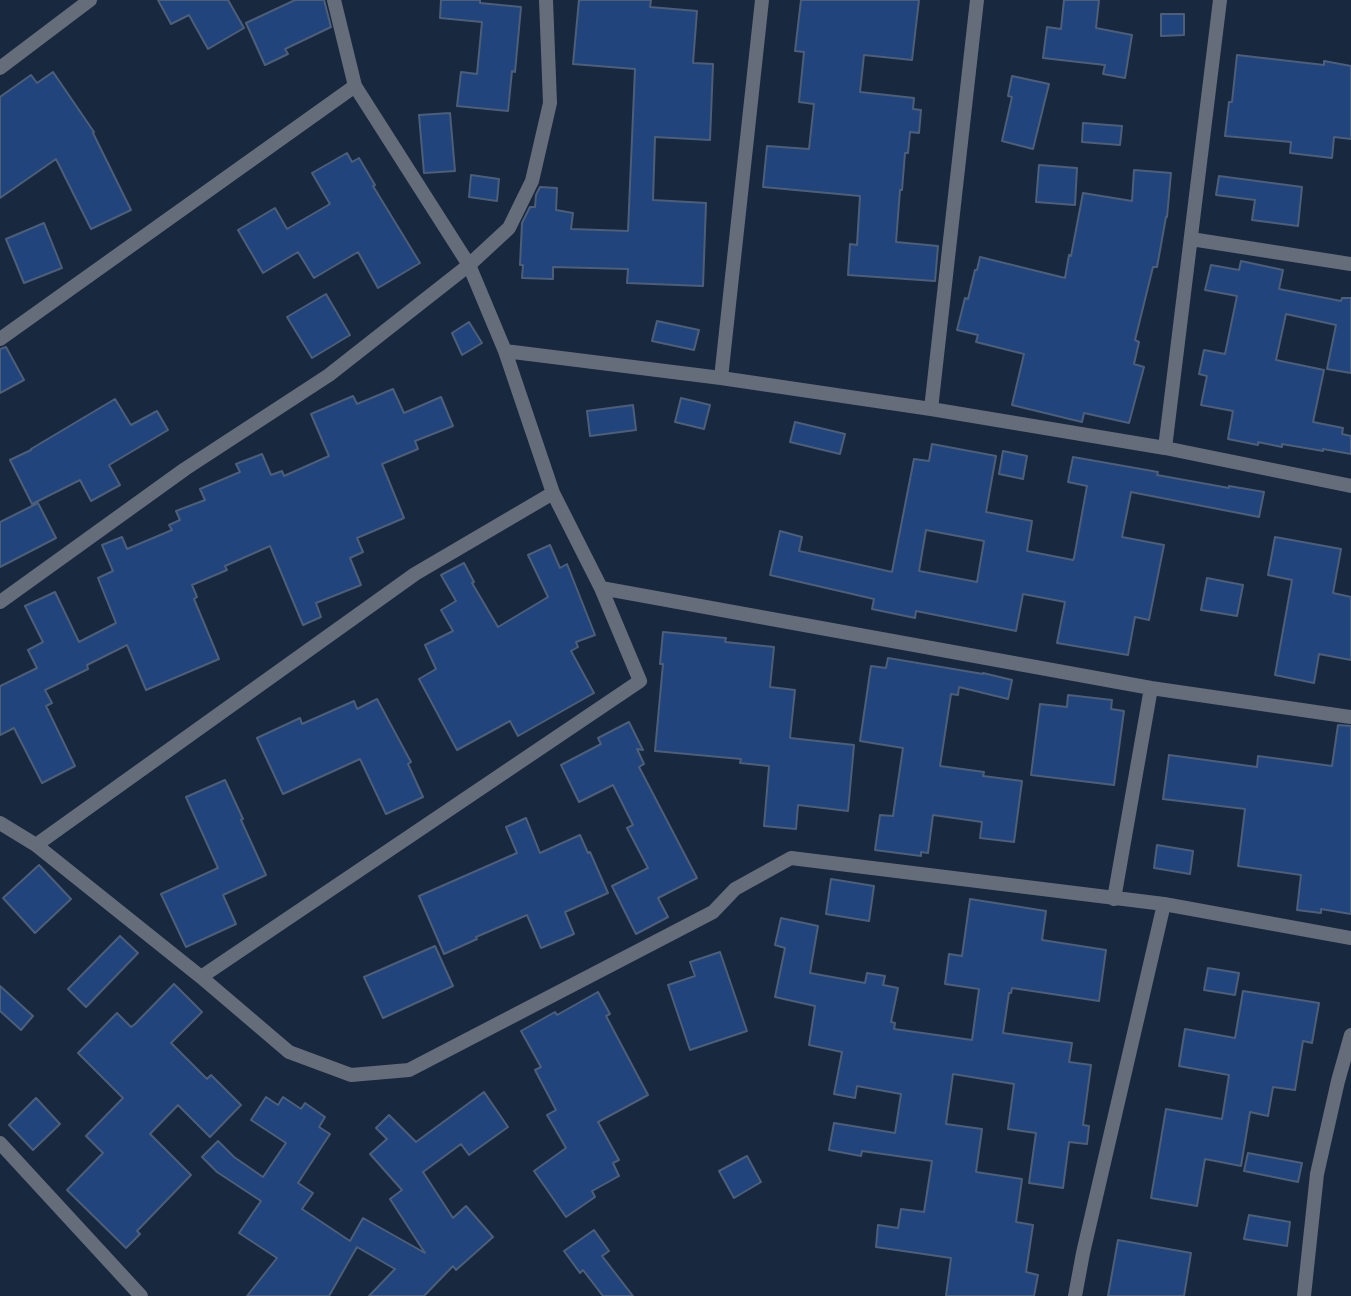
<!DOCTYPE html>
<html>
<head>
<meta charset="utf-8">
<style>
	body { margin:0 }
	canvas { display:block; background:#18283f }
</style>
</head>
<body>
<canvas width="1351" height="1296"></canvas>
<script>
const context = document.querySelector('canvas').getContext('2d');
context.lineJoin = 'round';
function paint(path, color) {
  context.fillStyle = color;
  context.fill(path, 'evenodd');
}
function shape(rows) {
  const path = new Path2D();
  for (const r of rows) {
    path.moveTo(r[0], r[1]);
    for (let i = 2; i < r.length; i += 2) path.lineTo(r[i], r[i + 1]);
  }
  return path;
}
function trace(path, color, width, dash) {
  context.strokeStyle = color;
  context.lineWidth = width;
  context.lineCap = dash ? 'butt' : 'round';
  context.setLineDash(dash || []);
  context.stroke(path);
}
const building = shape([
	[158,0,228,0,244,28,208,49,189,15,171,24,158,0],
	[295,0,324,0,331,27,285,49,288,54,265,65,246,23,295,0],
	[441,0,480,0,480,3,521,7,515,72,512,71,508,111,457,106,461,72,477,74,482,22,440,18,441,0],
	[579,0,651,0,650,7,697,11,693,63,713,64,710,140,655,137,653,200,706,203,703,286,627,283,628,269,553,267,553,279,522,278,523,265,520,265,522,223,530,207,535,207,536,195,540,187,557,188,556,210,573,213,571,229,628,231,635,69,573,64,579,0],
	[801,0,919,0,912,60,864,55,860,92,914,98,913,109,921,110,919,133,910,132,908,153,905,153,902,190,900,190,896,242,938,246,935,281,848,275,850,244,857,245,860,196,763,187,767,146,809,149,814,104,799,102,804,52,795,51,801,0],
	[1064,0,1099,0,1096,28,1132,35,1125,78,1103,74,1105,65,1043,58,1047,27,1061,29,1064,0],
	[1161,14,1184,14,1184,35,1161,36,1161,14],
	[1237,55,1324,65,1324,61,1351,66,1351,139,1334,137,1332,158,1290,153,1291,142,1225,136,1229,102,1232,102,1237,55],
	[53,72,94,132,93,133,131,210,91,229,56,159,0,198,0,97,31,75,37,83,53,72],
	[1012,76,1049,84,1033,149,1002,141,1012,97,1008,96,1012,76],
	[450,113,455,171,424,173,419,115,450,113],
	[1083,123,1122,126,1120,145,1082,142,1083,123],
	[347,153,352,162,359,158,375,185,373,186,420,263,378,288,358,252,314,278,298,252,263,273,238,230,275,208,287,229,330,204,312,173,347,153],
	[1039,165,1077,168,1075,205,1036,202,1039,165],
	[1134,170,1171,173,1167,217,1166,217,1157,267,1153,267,1135,340,1139,342,1134,364,1144,367,1129,423,1084,413,1082,422,1012,405,1024,354,976,342,978,335,957,330,965,298,968,299,975,270,977,270,980,257,1065,278,1069,255,1071,256,1083,193,1132,201,1134,170],
	[471,175,499,179,497,201,469,197,471,175],
	[1219,176,1302,187,1298,226,1252,220,1255,200,1216,195,1219,176],
	[44,223,62,268,24,283,6,239,44,223],
	[1241,261,1283,270,1279,289,1341,301,1342,298,1351,298,1351,373,1327,369,1336,325,1286,314,1276,360,1324,370,1313,422,1343,428,1342,434,1351,436,1351,454,1323,449,1323,451,1282,444,1282,447,1258,442,1258,445,1228,439,1233,411,1201,405,1207,376,1199,374,1204,350,1225,354,1237,296,1205,290,1211,265,1239,270,1241,261],
	[326,294,350,335,312,358,287,317,326,294],
	[657,321,699,330,694,350,652,341,657,321],
	[469,322,482,343,462,355,452,333,469,322],
	[6,347,24,380,0,393,0,349,6,347],
	[393,389,404,413,441,397,453,426,415,441,418,449,382,464,404,518,357,538,363,552,350,558,361,585,316,603,321,617,303,625,270,546,225,566,227,570,192,585,197,597,194,599,219,659,146,690,127,645,87,665,88,669,45,690,52,703,46,706,75,766,42,783,14,728,0,735,0,686,37,668,28,650,43,642,25,606,55,592,79,642,116,623,98,578,113,571,102,545,122,537,127,549,172,530,169,525,180,520,176,511,205,500,200,489,240,472,236,464,262,454,271,475,282,471,284,476,329,456,311,414,353,396,357,404,393,389],
	[681,398,710,405,704,429,675,422,681,398],
	[115,399,131,425,157,411,168,430,109,465,120,485,91,501,80,480,32,504,10,460,31,450,31,449,115,399],
	[633,405,636,430,590,436,587,411,633,405],
	[795,422,845,434,840,454,790,442,795,422],
	[932,444,996,456,986,512,1032,521,1027,551,1073,560,1074,558,1087,486,1068,482,1073,457,1158,472,1157,475,1229,488,1229,486,1264,492,1259,517,1131,492,1122,537,1164,545,1149,620,1135,617,1128,655,1057,643,1065,602,1023,594,1016,631,916,611,915,618,872,609,874,599,770,575,780,531,802,537,799,551,892,572,914,459,929,461,932,444],
	[926,530,984,541,977,582,919,571,926,530],
	[1003,451,1027,456,1023,479,999,474,1003,451],
	[38,503,56,538,0,567,0,522,38,503],
	[1275,537,1341,549,1333,593,1351,597,1351,660,1319,654,1314,683,1275,675,1292,580,1268,575,1275,537],
	[550,545,560,568,567,564,595,635,576,642,578,647,571,651,594,693,518,736,510,721,457,750,419,679,436,669,425,645,453,631,441,610,456,601,441,575,464,563,474,582,472,583,498,627,548,597,528,555,550,545],
	[1207,578,1243,585,1237,616,1201,610,1207,578],
	[663,632,726,638,725,642,774,647,770,687,795,690,790,738,854,745,848,811,798,805,796,829,764,826,769,766,740,763,741,759,655,751,663,664,660,664,663,632],
	[888,658,983,674,983,673,1012,680,1008,699,959,687,958,695,951,694,940,766,984,772,983,776,1022,781,1014,842,980,838,982,822,933,815,928,853,921,852,921,856,875,850,880,815,893,816,903,748,860,741,871,666,886,668,888,658],
	[1068,695,1112,700,1111,709,1124,711,1114,785,1031,775,1040,704,1067,707,1068,695],
	[377,699,411,762,408,764,423,797,386,814,360,759,283,794,257,738,300,718,302,724,354,701,357,709,377,699],
	[629,722,643,750,637,749,644,764,639,767,697,878,658,898,668,917,636,934,612,886,648,868,627,828,633,825,613,785,579,802,561,765,601,744,598,738,629,722],
	[1338,725,1351,726,1351,914,1321,909,1321,913,1297,910,1301,875,1238,866,1245,809,1163,799,1169,755,1257,767,1258,756,1332,766,1338,725],
	[225,780,243,819,241,820,266,875,223,895,236,924,186,947,161,894,218,868,186,797,225,780],
	[526,818,540,853,580,835,588,853,590,852,608,893,565,912,574,934,541,948,527,915,476,937,477,939,444,954,419,896,517,853,506,827,526,818],
	[1157,845,1193,851,1190,874,1154,868,1157,845],
	[39,865,71,899,35,933,3,898,39,865],
	[831,879,874,886,869,921,826,914,831,879],
	[970,899,1046,911,1042,940,1106,950,1099,1001,1012,988,1011,993,1009,993,1003,1033,1072,1043,1069,1062,1091,1065,1083,1125,1089,1126,1087,1144,1069,1142,1063,1188,1029,1183,1036,1133,1008,1129,1014,1084,953,1074,946,1124,982,1129,976,1172,1022,1179,1016,1222,1033,1225,1026,1272,1038,1275,1034,1296,946,1296,951,1258,876,1247,878,1225,898,1228,901,1209,924,1212,932,1161,862,1151,861,1156,829,1150,834,1123,895,1133,901,1094,857,1086,855,1098,834,1094,842,1052,809,1045,815,1006,775,997,785,948,775,945,781,918,818,926,810,973,865,983,867,973,885,976,883,985,898,988,891,1022,895,1023,894,1029,972,1040,979,989,945,984,949,954,962,956,970,899],
	[120,936,138,953,86,1007,68,989,120,936],
	[435,946,453,986,383,1018,364,977,435,946],
	[720,952,747,1031,690,1050,668,985,695,976,690,962,720,952],
	[1208,968,1239,973,1235,995,1204,990,1208,968],
	[174,984,202,1012,171,1043,207,1079,211,1075,241,1105,210,1137,178,1105,150,1134,191,1175,137,1231,140,1234,126,1248,67,1190,103,1153,86,1136,123,1098,78,1053,117,1013,131,1027,135,1024,174,984],
	[0,986,33,1016,21,1030,0,1011,0,986],
	[1243,991,1319,1003,1312,1043,1303,1041,1295,1090,1273,1087,1268,1116,1250,1112,1241,1166,1205,1159,1197,1206,1151,1198,1166,1109,1222,1119,1229,1075,1179,1066,1185,1029,1235,1038,1243,991],
	[598,992,610,1014,606,1016,648,1095,598,1122,619,1160,613,1163,619,1176,592,1191,595,1197,566,1217,534,1171,566,1148,547,1115,556,1110,535,1070,541,1067,521,1031,555,1012,557,1015,598,992],
	[484,1092,508,1127,469,1155,461,1144,423,1172,453,1218,466,1206,493,1237,456,1270,453,1266,424,1296,369,1296,395,1269,357,1247,329,1296,247,1296,277,1258,239,1233,261,1201,217,1172,202,1157,218,1141,234,1157,263,1177,286,1143,251,1120,266,1097,278,1105,283,1097,301,1109,305,1103,325,1117,319,1127,330,1134,298,1183,313,1193,302,1209,350,1241,363,1218,425,1253,390,1199,402,1190,370,1154,387,1139,376,1128,389,1115,416,1142,484,1092],
	[36,1098,60,1124,33,1150,9,1125,36,1098],
	[1248,1153,1302,1163,1298,1182,1244,1171,1248,1153],
	[747,1156,761,1182,734,1198,719,1171,747,1156],
	[1249,1215,1290,1222,1287,1246,1244,1239,1249,1215],
	[594,1230,609,1251,602,1256,633,1296,603,1296,583,1270,580,1273,564,1251,594,1230],
	[1118,1240,1191,1253,1184,1296,1108,1296,1118,1240]
]);
paint(building, '#20447b');
trace(building, '#4d5e79', 2);
trace(shape([
	[0,68,90,0],
	[1191,239,1351,264],
	[0,339,355,86],
	[505,351,721,378,931,409,1165,448,1351,486],
	[721,378,762,0],
	[931,409,977,0],
	[1165,448,1220,0],
	[601,588,1151,688,1351,717],
	[0,602,185,469,329,375,469,265,509,228,532,181,550,103,546,0],
	[0,823,36,845,201,977,289,1052,351,1075,409,1070,713,912,735,889,791,858,1164,904,1351,938],
	[36,845,415,574,553,493],
	[1114,899,1151,688],
	[201,977,640,681,601,588,553,493,505,351,469,265,355,86,334,0],
	[0,1143,141,1296],
	[1075,1296,1083,1253,1164,904],
	[1304,1296,1317,1174,1338,1081,1351,1035]
]), '#656d7a', 14);
</script>
</body>
</html>
